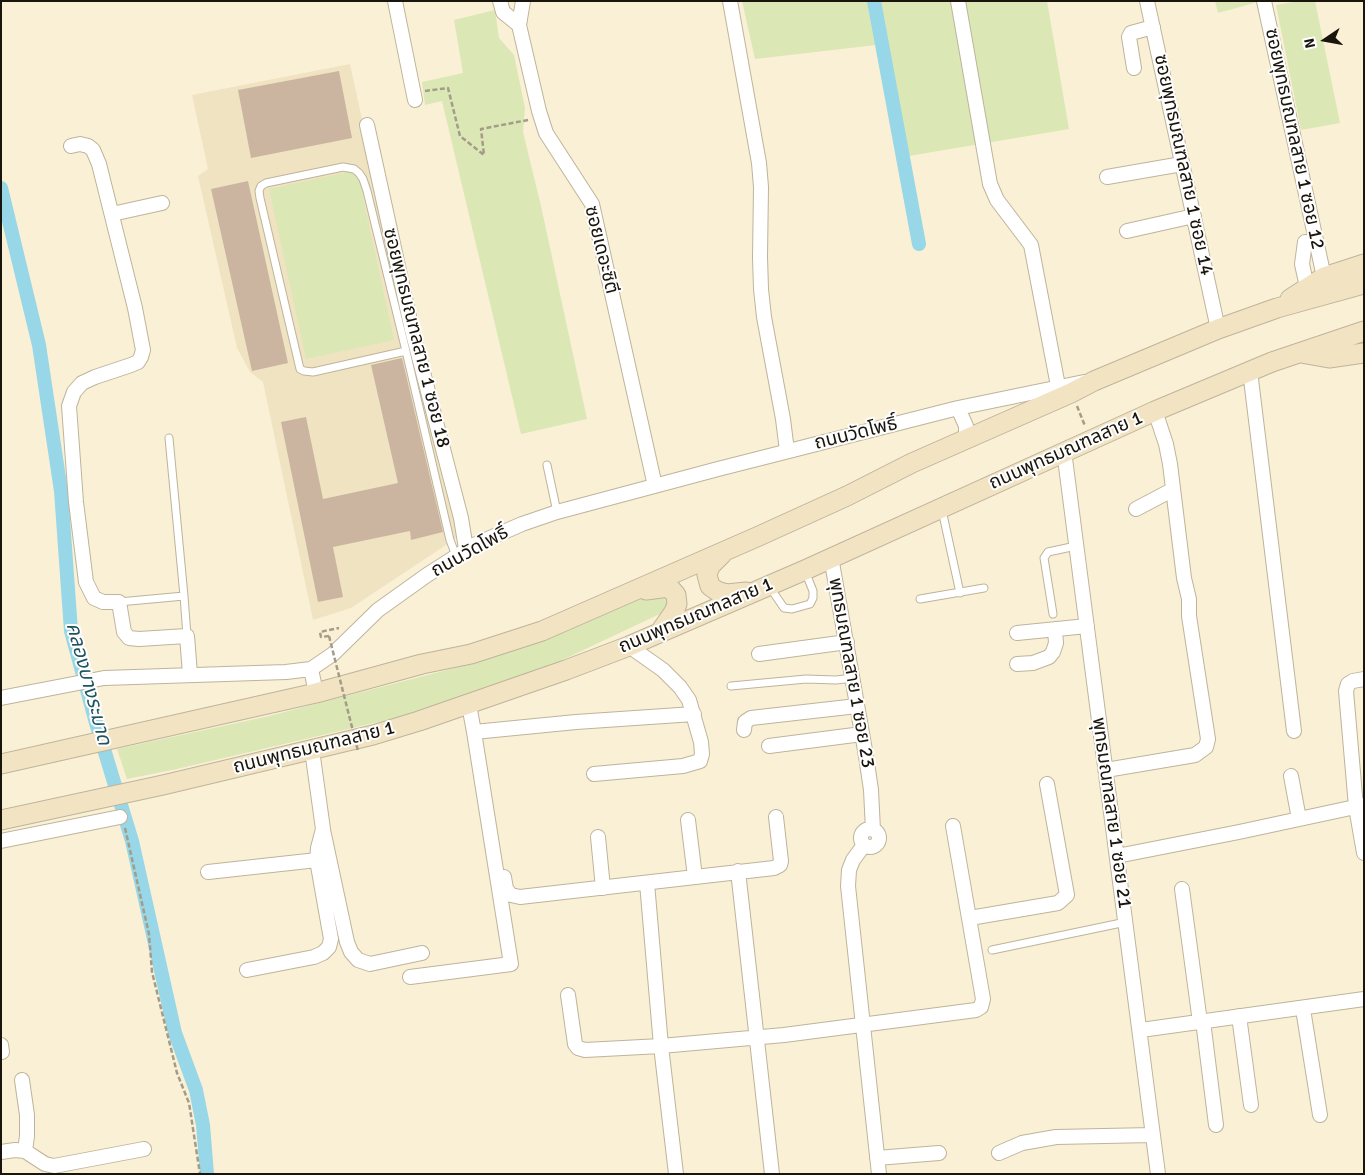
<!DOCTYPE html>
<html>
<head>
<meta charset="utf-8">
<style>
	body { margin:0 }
	#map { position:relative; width:1365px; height:1175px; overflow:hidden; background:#faf0d5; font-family:Signika,sans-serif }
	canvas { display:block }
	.frame { position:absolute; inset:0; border:2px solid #19150c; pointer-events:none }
	.north { position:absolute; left:1300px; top:15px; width:50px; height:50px; -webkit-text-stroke:4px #fefefe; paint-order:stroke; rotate:258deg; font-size:14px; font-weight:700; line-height:20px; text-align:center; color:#19150c }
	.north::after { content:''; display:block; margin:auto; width:18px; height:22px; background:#19150c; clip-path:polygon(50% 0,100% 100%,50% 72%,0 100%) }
</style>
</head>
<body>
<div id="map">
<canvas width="1365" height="1175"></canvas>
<div class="frame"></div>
<div class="north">N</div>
</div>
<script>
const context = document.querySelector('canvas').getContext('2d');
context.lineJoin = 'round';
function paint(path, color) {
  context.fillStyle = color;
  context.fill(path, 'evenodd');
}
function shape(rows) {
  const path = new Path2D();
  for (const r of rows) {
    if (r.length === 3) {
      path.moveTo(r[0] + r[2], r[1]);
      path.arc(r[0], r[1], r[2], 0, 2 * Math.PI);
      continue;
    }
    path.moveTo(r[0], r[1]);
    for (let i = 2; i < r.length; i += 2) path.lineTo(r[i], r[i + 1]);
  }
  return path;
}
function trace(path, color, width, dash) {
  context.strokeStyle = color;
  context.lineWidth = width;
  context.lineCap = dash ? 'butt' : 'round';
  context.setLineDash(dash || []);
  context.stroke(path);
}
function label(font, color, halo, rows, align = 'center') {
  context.font = font + ' Signika,"Noto Sans Thai",sans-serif';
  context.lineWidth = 4;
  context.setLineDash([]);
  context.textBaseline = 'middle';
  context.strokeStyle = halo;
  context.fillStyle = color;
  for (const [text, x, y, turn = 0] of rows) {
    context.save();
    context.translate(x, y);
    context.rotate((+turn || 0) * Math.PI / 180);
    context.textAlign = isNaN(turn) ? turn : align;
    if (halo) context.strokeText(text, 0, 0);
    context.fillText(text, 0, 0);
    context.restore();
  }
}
paint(shape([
	[350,64,411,343,461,535,351,608,313,620,263,382,250,372,237,348,198,176,208,169,192,95]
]), '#f0e3c1');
paint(shape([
	[742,1,1047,1,1069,129,897,158,876,45,755,59],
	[1215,1,1258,1,1258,2,1218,13],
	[1299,1,1315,1,1340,123,1301,130,1276,5],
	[495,10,499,38,514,55,525,108,523,132,541,206,587,419,521,434,442,101,425,105,422,82,463,73,454,20],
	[357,170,394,340,306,359,269,189],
	[662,592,669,601,664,612,556,663,404,716,177,769,127,779,117,749,269,716,474,663,565,632,654,593]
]), '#dce7b6');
trace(shape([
	[874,1,919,244],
	[1,188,39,345,61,491,71,631,96,723,132,841,175,1033,196,1090,203,1125,207,1174]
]), '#97d7e7', 14);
paint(shape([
	[339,71,352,138,251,158,238,90],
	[248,181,288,363,252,371,211,189],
	[402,358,443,532,411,540,410,531,333,547,343,597,318,602,281,422,306,417,323,499,398,483,371,365]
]), '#cbb5a1');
const service = shape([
	[406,351,313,372,304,371,300,369,260,198,259,191,261,186,266,183,343,167,354,169,359,173,363,179,367,191,406,351,450,540,456,556],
	[547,465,557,512],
	[942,510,960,593],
	[769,586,784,608,792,609,810,604,813,598,813,591,805,571],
	[184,596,187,636],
	[920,599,984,588],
	[119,602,184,596,169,438],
	[1053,614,1044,558,1048,552,1076,546],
	[731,686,806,679,836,680,853,678],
	[992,950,1126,922]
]);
const minor = shape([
	[395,1,415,100],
	[500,1,503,12,519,25],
	[523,1,519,25,539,111,546,133,592,204,655,486],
	[730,1,759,163,761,187,760,257,761,289,764,317,783,419,787,451],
	[958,1,990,184,997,200,1031,245,1058,386],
	[1147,1,1218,329],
	[1264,1,1324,277],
	[1134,68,1129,37,1131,33,1153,27],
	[367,125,412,330,461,518,466,549],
	[71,146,80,144,88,146,93,150,99,164,135,308,143,350,141,357,138,362,131,365,95,377,82,383,74,392,69,406,76,502,86,582,94,598,103,602,119,602,124,632,129,638,139,639,187,636,190,674],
	[1107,177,1182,164],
	[112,214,162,203],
	[1127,231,1194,216],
	[1305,242,1302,264,1307,287],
	[1250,371,1294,731],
	[958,408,966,426,966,438],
	[1064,451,1158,1174],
	[1136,509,1172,490],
	[831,557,866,756,871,790,873,830],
	[1017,633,1087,626],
	[759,654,847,642],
	[1017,664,1033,663,1049,657,1053,652,1056,643,1055,629],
	[311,669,316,693],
	[1364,679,1353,681,1348,684,1346,691,1356,807,1364,853],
	[1,698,104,678,286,672,311,669,333,654,378,610,427,575,474,545,522,524,557,512,718,469,958,408,1084,382],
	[744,730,745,722,751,718,857,706],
	[474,732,576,722,694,714],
	[769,746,862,734],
	[1106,770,1195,755,1206,747,1208,739,1189,616,1189,599,1184,578,1170,464,1166,444,1155,411],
	[594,774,683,766,700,761,702,754,701,742,689,700,680,687,663,670,629,646],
	[1291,776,1299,819],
	[688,820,695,877],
	[870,838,9],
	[323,830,347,942,351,952,358,960,370,964,422,953],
	[598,837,603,888],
	[1,841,120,817],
	[864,845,853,860,849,870,848,886,879,1174],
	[1117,856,1239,832,1364,805],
	[738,871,772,1174],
	[208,872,317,860,318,848,323,829,312,750],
	[504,877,506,889,511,895,520,897,774,868,780,865,781,861,776,817],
	[647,883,661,1046,676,1174],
	[1182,889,1200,1022],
	[970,918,1058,903,1067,895,1047,784],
	[247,970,314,957,323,953,329,947,331,939,317,860],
	[410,977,511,964,474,732,469,705],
	[568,995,575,1044,578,1048,585,1050,661,1046,784,1035,976,1010,981,1007,983,999,953,826],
	[1303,1009,1320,1115],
	[1239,1016,1251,1105],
	[1203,1021,1216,1125],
	[1141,1030,1364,999],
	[1,1045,2,1052],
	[22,1080,27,1115,27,1136,25,1151],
	[1,1152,15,1150,25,1151,45,1164,54,1166,144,1149],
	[999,1153,1022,1143,1056,1137,1152,1135],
	[877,1158,939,1153]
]);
const secondary = shape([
	[1290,299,1324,277,1364,264],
	[1301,353,1329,358,1364,353],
	[722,554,710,566,707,575,710,586,717,591,727,594,746,592],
	[646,590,669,587,676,595,677,604,674,612,660,632],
	[1,764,316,693,422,664,471,654,542,631,759,536,847,496,912,463,1071,393,1094,381,1218,329,1277,308,1364,284],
	[1,820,163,785,373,735,419,721,566,670,629,646,805,570,1155,411,1272,362,1364,331]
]);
trace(service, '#beb49b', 9);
trace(minor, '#beb49b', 16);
trace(secondary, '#beb49b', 21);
trace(shape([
	[425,91,448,88,460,136,484,155,481,129,528,120],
	[1077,406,1085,426],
	[329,636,321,637,320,632,339,628],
	[125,828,149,934,152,972,177,1073,189,1103,200,1174]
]), '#a49c88', 2.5, [5, 2.5]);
trace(service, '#fff', 7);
trace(minor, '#fff', 14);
trace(secondary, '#f2e3c3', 19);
trace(shape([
	[329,636,358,751]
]), '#a49c88', 2.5, [5, 2.5]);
label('19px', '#19150c', '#fefefe', [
	["ซอยพุทธมณฑลสาย 1 ซอย 12",1294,139,78],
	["ซอยพุทธมณฑลสาย 1 ซอย 14",1183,165,78],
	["ซอยเดอะซิตี",601,250,76],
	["ซอยพุทธมณฑลสาย 1 ซอย 18",416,338,76],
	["ถนนวัดโพธิ์",856,434,-14],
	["ถนนพุทธมณฑลสาย 1",1066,451,-24],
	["ถนนวัดโพธิ์",470,552,-29],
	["ถนนพุทธมณฑลสาย 1",696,616,-23],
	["พุทธมณฑลสาย 1 ซอย 23",851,673,80],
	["ถนนพุทธมณฑลสาย 1",314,748,-14],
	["พุทธมณฑลสาย 1 ซอย 21",1111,813,82]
]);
label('italic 20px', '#1e5460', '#fefefe', [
	["คลองบางระมาด",88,684,75]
]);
</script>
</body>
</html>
